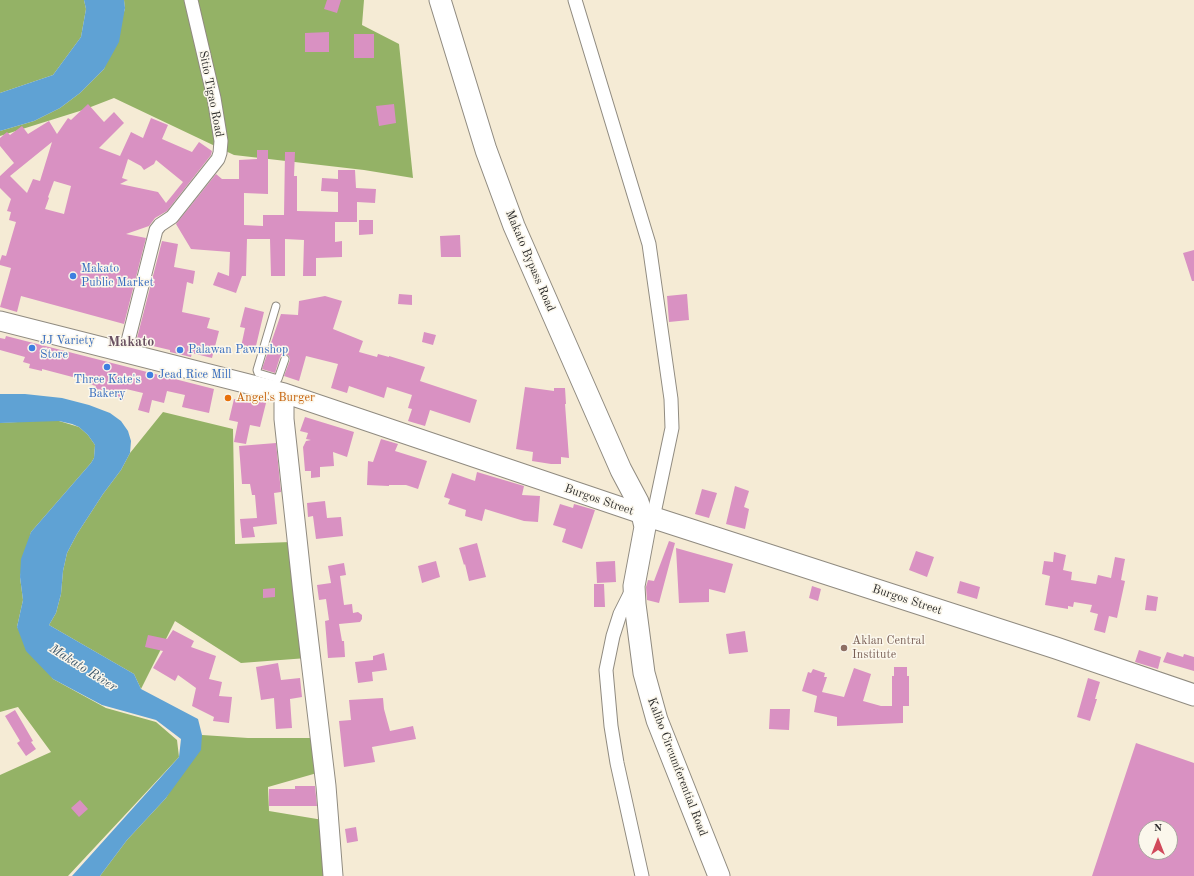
<!DOCTYPE html>
<html>
<head>
<meta charset="utf-8">
<style>
	body { margin:0 }
	#map { position:relative; width:1194px; height:876px; overflow:hidden; background:#f5ebd5; font-family:"Old Standard TT",serif }
	canvas { display:block }
	.north { position:absolute; left:1138px; top:820px; width:40px; height:40px; box-sizing:border-box; background:#fbf7ec; border:1px solid #a8a59f; border-radius:50%; rotate:0deg; font-size:11px; font-weight:700; line-height:16px; text-align:center; color:#2b2b2b }
	.north::after { content:''; display:block; margin:auto; width:14px; height:18px; background:#d1495b; clip-path:polygon(50% 0,100% 100%,50% 72%,0 100%) }
</style>
</head>
<body>
<div id="map">
<canvas width="1194" height="876"></canvas>
<div class="north">N</div>
</div>
<script>
const context = document.querySelector('canvas').getContext('2d');
context.lineJoin = 'round';
function paint(path, color) {
  context.fillStyle = color;
  context.fill(path, 'evenodd');
}
function shape(rows) {
  const path = new Path2D();
  for (const r of rows) {
    path.moveTo(r[0], r[1]);
    for (let i = 2; i < r.length; i += 2) path.lineTo(r[i], r[i + 1]);
  }
  return path;
}
function trace(path, color, width, dash) {
  context.strokeStyle = color;
  context.lineWidth = width;
  context.lineCap = dash ? 'butt' : 'round';
  context.setLineDash(dash || []);
  context.stroke(path);
}
function label(font, color, halo, rows, align = 'center') {
  context.font = font + ' "Old Standard TT",serif';
  context.lineWidth = 3;
  context.setLineDash([]);
  context.textBaseline = 'middle';
  context.strokeStyle = halo;
  context.fillStyle = color;
  for (const [text, x, y, turn = 0] of rows) {
    context.save();
    context.translate(x, y);
    context.rotate((+turn || 0) * Math.PI / 180);
    context.textAlign = isNaN(turn) ? turn : align;
    if (halo) context.strokeText(text, 0, 0);
    context.fillText(text, 0, 0);
    context.restore();
  }
}
paint(shape([
	[0,0,84,0,86,9,81,37,53,75,0,93],
	[124,0,364,0,362,25,399,44,413,178,364,170,234,155,114,98,83,110,0,136,0,131,34,121,60,108,80,93,104,69,125,9],
	[163,412,233,429,235,544,291,542,307,658,241,663,175,621,141,689,134,674,49,625,56,613,61,594,63,571,67,553,77,534,103,494,121,470,130,453],
	[35,421,59,421,79,427,88,435,95,445,94,458,91,463,31,532,20,577,23,600,17,627,53,679,106,708,156,722,177,740,179,757,68,876,0,876,0,775,51,752,18,707,0,712,0,423],
	[202,735,248,738,314,738,317,773,268,787,269,811,323,820,323,876,100,876,127,840,166,798]
]), '#94b266');
paint(shape([
	[84,0,124,0,125,8,119,42,104,69,80,93,60,108,34,121,0,131,0,93,53,75,81,37,86,9],
	[0,394,25,394,62,398,89,405,110,413,121,421,128,431,131,441,130,453,121,470,103,494,77,534,67,553,63,571,61,594,56,613,49,625,134,674,141,689,198,719,202,735,201,750,166,798,127,840,100,876,72,876,179,757,181,739,156,720,102,705,53,679,26,651,17,627,23,600,20,577,21,559,31,532,91,463,94,458,95,445,88,435,79,427,72,424,59,421,0,423]
]), '#5fa2d4');
paint(shape([
	[327,0,341,0,337,13,324,9],
	[329,32,329,52,305,52,305,33],
	[354,34,374,34,374,58,354,58],
	[88,104,104,122,114,112,124,123,99,148,120,156,131,132,143,138,151,118,168,125,162,139,192,152,199,142,212,151,211,155,167,211,155,218,149,226,126,234,146,238,124,324,21,296,17,312,0,307,11,268,0,265,0,261,2,255,6,256,16,222,9,220,11,212,7,211,11,199,0,188,0,176,14,163,0,146,0,138,7,132,10,135,22,126,28,134,49,121,57,134,68,118,71,120],
	[52,142,40,181,33,179,27,193,10,176],
	[128,159,141,166,144,170,154,164,156,160,183,182,166,203,158,192,120,184,128,180,122,178],
	[54,181,71,186,64,214,45,209,49,198,48,197],
	[394,104,396,123,379,126,376,106],
	[257,150,268,150,268,194,244,193,244,225,263,226,263,215,284,215,285,152,295,152,294,176,297,176,297,211,338,212,338,192,321,191,322,178,338,179,338,170,355,170,356,188,376,189,375,203,357,202,357,222,335,222,335,242,342,241,342,257,316,258,316,276,303,276,304,240,285,239,285,276,271,276,270,239,247,239,246,276,242,276,236,293,213,285,218,272,229,276,230,252,191,249,176,224,216,174,222,179,239,179,239,160,257,159],
	[359,220,373,220,373,234,359,235],
	[460,235,461,257,441,257,440,236],
	[162,241,178,244,174,267,195,271,193,284,187,282,182,312,210,318,207,328,219,331,212,358,192,353,191,357,170,352,170,350,136,342],
	[1194,250,1194,281,1192,281,1183,253],
	[399,294,412,295,412,305,398,304],
	[687,294,689,320,669,322,667,296],
	[325,296,342,301,333,329,363,341,359,352,377,357,378,354,389,357,389,356,425,367,420,381,477,400,470,423,430,410,425,426,408,421,412,409,408,408,412,395,387,387,384,398,349,386,347,393,331,388,338,364,306,356,299,381,284,376,290,360,289,356,286,354,284,354,280,357,275,373,262,369,281,314,298,315,299,301],
	[245,307,264,312,255,350,241,347,245,328,240,327],
	[424,332,436,335,433,345,422,342],
	[6,336,214,389,209,413,182,407,185,395,167,391,164,403,152,400,149,413,138,410,143,393,126,389,123,401,107,391,95,389,96,386,83,382,84,380,42,369,42,371,29,368,30,364,23,362,25,357,0,350,0,338,5,339],
	[525,387,554,391,554,388,565,388,566,404,565,404,569,458,561,457,561,464,551,464,532,461,533,452,516,449],
	[234,399,250,403,251,399,266,403,260,427,250,425,246,444,234,442,238,422,229,420],
	[305,417,354,432,347,457,333,452,334,466,320,467,320,477,311,478,311,471,305,471,303,447,306,441,311,440,306,439,308,433,300,431],
	[381,439,398,444,395,451,427,461,418,489,406,485,389,485,389,486,367,485,368,461,373,462],
	[276,443,281,492,274,493,277,524,253,527,255,537,242,538,240,519,257,518,255,495,252,495,250,484,242,484,239,446],
	[477,472,524,486,522,495,540,496,538,522,524,521,485,509,482,521,465,516,466,510,448,504,450,499,444,497,452,473,475,481],
	[735,486,749,491,744,507,749,509,745,529,726,524],
	[702,489,717,493,709,518,695,514],
	[325,501,327,518,341,517,343,536,316,539,313,516,308,517,307,503],
	[560,504,573,508,574,504,595,510,582,549,562,542,566,529,553,525],
	[669,541,675,543,659,603,647,600,646,587,648,580,654,581],
	[477,543,486,577,469,581,465,564,464,565,459,548],
	[676,548,733,564,725,593,709,589,709,602,679,603],
	[916,551,934,557,927,577,909,570],
	[1054,552,1066,555,1063,570,1072,572,1071,580,1096,584,1098,575,1111,578,1115,557,1125,559,1121,580,1125,581,1117,618,1109,616,1105,633,1094,630,1098,614,1090,612,1092,605,1074,602,1073,607,1068,606,1068,609,1045,605,1050,576,1042,574,1044,561,1053,562],
	[436,561,440,577,422,583,418,566],
	[615,561,616,582,597,583,596,562],
	[344,563,346,575,340,576,344,605,352,604,353,613,358,612,362,615,362,619,360,622,339,624,342,641,344,641,345,657,328,658,325,621,329,620,326,599,319,600,317,585,331,583,328,566],
	[960,581,980,587,977,599,957,593],
	[594,584,604,584,605,607,594,607],
	[812,586,821,589,818,601,809,598],
	[275,588,275,597,263,598,263,589],
	[1147,595,1158,597,1156,611,1145,610],
	[173,630,194,641,191,647,216,656,209,679,222,682,219,696,232,697,229,723,213,721,214,717,192,706,196,688,178,675,175,681,153,668,163,651,145,647,148,635,167,639],
	[745,631,748,652,729,654,726,634],
	[1139,650,1161,657,1158,669,1135,662],
	[1167,652,1183,657,1184,654,1194,657,1194,671,1163,662],
	[384,653,387,670,372,672,373,681,358,683,355,662,373,660,373,656],
	[278,663,281,680,300,678,302,697,290,699,292,728,276,729,274,698,261,700,256,667],
	[894,667,907,667,907,676,909,676,909,706,903,706,903,723,837,726,837,717,814,712,817,696,802,691,808,672,811,673,813,669,825,673,824,677,827,677,822,692,844,697,854,668,871,674,863,701,881,706,892,706,892,676,894,676],
	[1088,678,1100,682,1095,699,1097,699,1090,721,1077,717],
	[383,698,384,709,390,731,413,726,416,739,372,747,375,762,344,767,339,721,351,720,349,700],
	[770,709,790,709,789,730,769,729],
	[15,710,33,741,31,742,36,749,26,756,17,743,20,741,5,716],
	[1136,743,1194,763,1194,876,1092,876],
	[1146,828,1170,828,1170,852,1146,852],
	[295,786,315,786,317,806,269,806,269,789,295,789],
	[80,800,88,809,79,817,71,808],
	[356,827,358,841,347,843,345,829]
]), '#d991c2');
const lane = shape([
	[276,306,257,370,258,373,278,379,285,359]
]);
const street = shape([
	[575,0,649,244,671,399,672,428,653,518],
	[125,353,156,230,160,225,172,217,218,159,220,153,221,141,214,98,191,0],
	[632,590,620,614,613,636,606,670,611,726,617,763,642,876]
]);
const secondary = shape([
	[0,321,284,393,642,514],
	[284,393,284,419,303,594,326,786,333,876]
]);
const primary = shape([
	[440,0,486,150,514,226,621,470,638,502,642,514,645,527,634,586,635,604,644,673,657,720,719,876],
	[642,514,1056,648,1194,695]
]);
trace(lane, '#908b80', 9);
trace(street, '#908b80', 15);
trace(secondary, '#908b80', 21);
trace(primary, '#908b80', 23);
trace(lane, '#fff', 7);
trace(street, '#fff', 13);
trace(secondary, '#fff', 19);
trace(primary, '#fff', 21);
for (const [x, y, r, color] of [
	[73,276,4,"#3f7fe0"],
	[32,348,4,"#3f7fe0"],
	[180,350,4,"#3f7fe0"],
	[107,367,4,"#3f7fe0"],
	[150,375,4,"#3f7fe0"],
	[228,398,4,"#e8710a"],
	[844,648,4,"#8d6e63"]
]) {
  const dot = new Path2D();
  dot.arc(x, y, r, 0, 2 * Math.PI);
  context.fillStyle = color;
  context.fill(dot);
  trace(dot, '#fbf7ec', 1.5);
}
label('12px', '#2b2b2b', '#fbf7ec', [
	["Sitio Tigao Road",211,94,79],
	["Makato Bypass Road",530,261,67],
	["Burgos Street",599,500,19],
	["Burgos Street",907,600,18],
	["Kalibo Circumferential Road",677,767,69]
]);
label('12px', '#366cbe', '#fbf7ec', [
	["Makato",81,269],
	["Public Market",81,283],
	["JJ Variety",40,341],
	["Store",40,355],
	["Palawan Pawnshop",188,350],
	["Jead Rice Mill",158,375],
	["Three Kate's",107,380,"center"],
	["Bakery",107,394,"center"]
], 'left');
label('12px', '#c56008', '#fbf7ec', [
	["Angel's Burger",236,398]
], 'left');
label('12px', '#785e54', '#fbf7ec', [
	["Aklan Central",852,641],
	["Institute",852,655]
], 'left');
label('italic 13px', '#405b6f', '#fbf7ec', [
	["Makato River",83,668,32]
]);
label('bold 14px', '#684f60', '#fbf7ec', [
	["Makato",131,342]
]);
</script>
</body>
</html>
